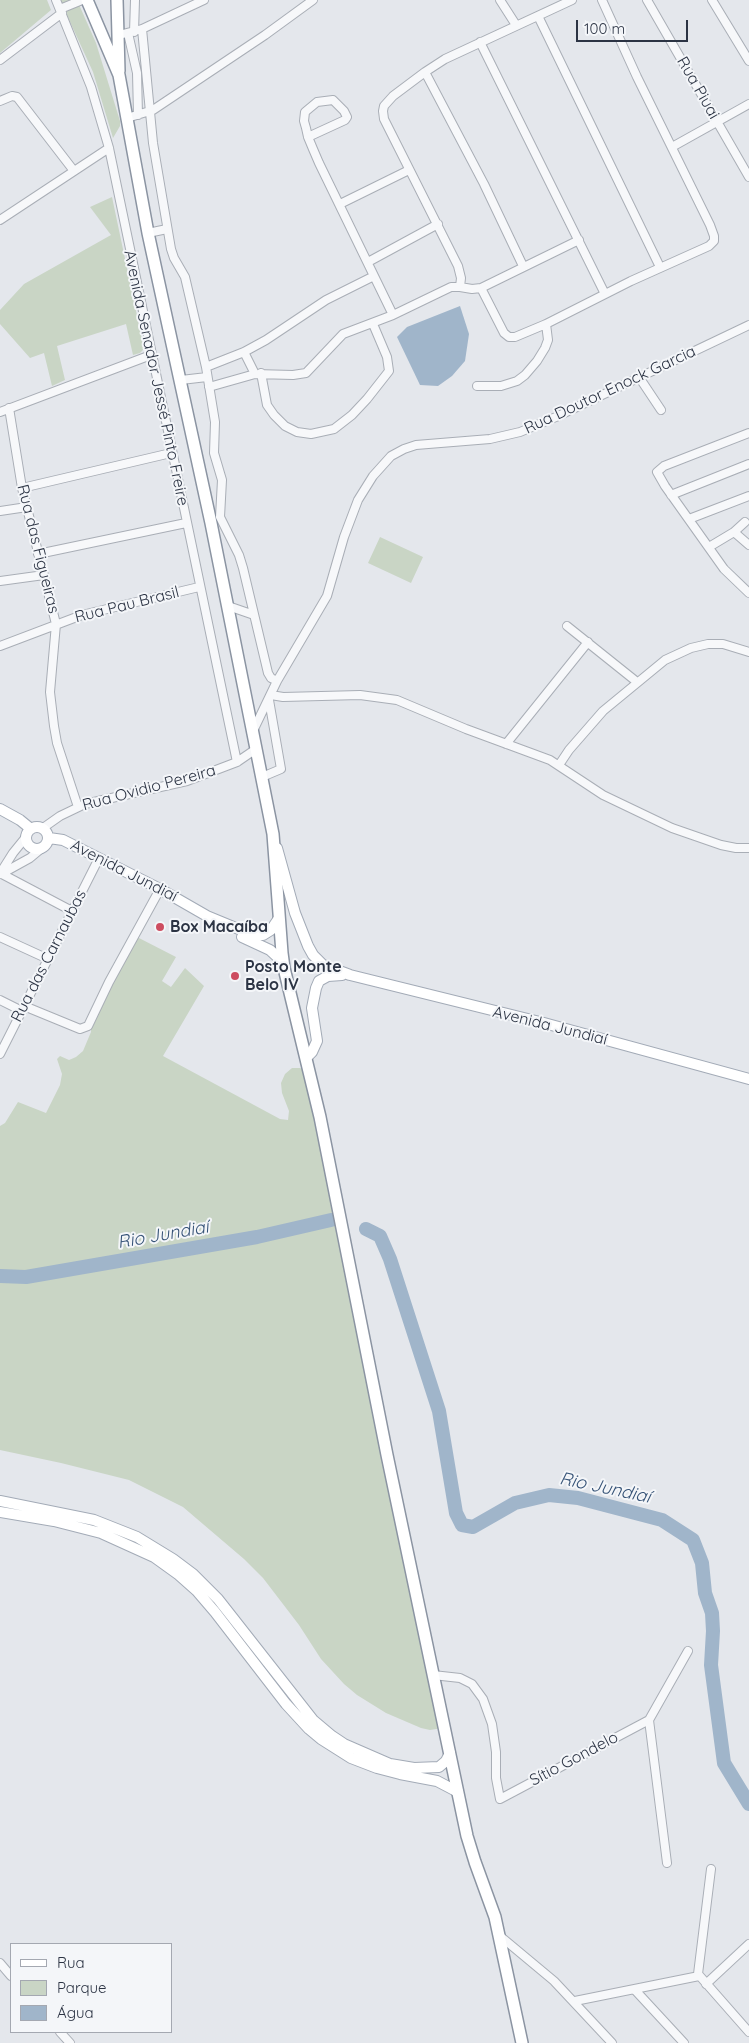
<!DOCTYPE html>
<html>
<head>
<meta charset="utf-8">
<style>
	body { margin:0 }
	#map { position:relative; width:749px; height:2043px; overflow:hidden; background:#e4e7ec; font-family:Quicksand,sans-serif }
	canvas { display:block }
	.legend { position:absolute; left:10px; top:1943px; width:162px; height:90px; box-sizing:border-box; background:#f4f6f9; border:1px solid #a4a8b1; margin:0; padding:6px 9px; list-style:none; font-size:15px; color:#2c3444 }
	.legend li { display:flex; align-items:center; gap:10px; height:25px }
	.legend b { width:25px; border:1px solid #a4a8b1 }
	.scale { position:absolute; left:576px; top:20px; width:112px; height:22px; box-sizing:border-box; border:2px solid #2c3444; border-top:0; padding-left:6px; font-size:15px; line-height:18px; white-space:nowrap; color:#2c3444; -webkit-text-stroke:4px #f4f6f9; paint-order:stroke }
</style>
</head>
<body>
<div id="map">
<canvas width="749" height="2043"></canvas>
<ul class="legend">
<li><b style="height:6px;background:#fff"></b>Rua</li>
<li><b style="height:14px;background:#c9d5c5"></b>Parque</li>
<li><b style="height:14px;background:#a0b5ca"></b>Água</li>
</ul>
<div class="scale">100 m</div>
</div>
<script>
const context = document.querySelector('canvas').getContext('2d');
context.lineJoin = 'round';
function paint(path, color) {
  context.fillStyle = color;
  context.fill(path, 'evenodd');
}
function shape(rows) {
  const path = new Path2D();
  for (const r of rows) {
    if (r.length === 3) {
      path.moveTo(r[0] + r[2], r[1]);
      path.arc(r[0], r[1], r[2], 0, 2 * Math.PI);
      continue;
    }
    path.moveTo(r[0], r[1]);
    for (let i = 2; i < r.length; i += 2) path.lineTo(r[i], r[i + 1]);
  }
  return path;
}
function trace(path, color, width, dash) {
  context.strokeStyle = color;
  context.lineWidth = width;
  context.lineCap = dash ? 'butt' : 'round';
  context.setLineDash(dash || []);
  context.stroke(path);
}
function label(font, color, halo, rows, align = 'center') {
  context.font = font + ' Quicksand,sans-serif';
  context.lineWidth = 4;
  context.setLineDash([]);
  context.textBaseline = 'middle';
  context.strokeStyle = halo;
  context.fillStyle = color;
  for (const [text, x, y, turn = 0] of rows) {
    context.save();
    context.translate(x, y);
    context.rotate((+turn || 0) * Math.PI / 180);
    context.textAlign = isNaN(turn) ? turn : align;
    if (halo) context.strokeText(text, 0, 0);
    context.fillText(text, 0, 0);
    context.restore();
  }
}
paint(shape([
	[0,0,47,0,51,10,0,53],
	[60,0,77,0,96,43,120,121,120,126,113,138,93,72],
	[112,197,144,349,140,353,133,355,126,324,57,346,65,380,52,386,44,353,30,358,0,324,0,310,24,284,111,235,90,207],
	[380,537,423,557,411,583,368,563],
	[137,937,176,957,162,981,171,987,185,968,204,986,163,1056,280,1119,288,1120,289,1111,282,1093,281,1083,285,1074,292,1068,300,1068,307,1071,359,1297,449,1727,430,1730,421,1728,386,1713,357,1695,344,1684,321,1659,299,1625,263,1578,244,1559,183,1507,129,1480,61,1463,0,1450,0,1126,5,1123,18,1102,46,1113,60,1085,62,1074,57,1059,60,1056,69,1060,76,1057,83,1051,91,1032,91,1021]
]), '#c9d5c5');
paint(shape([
	[460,306,469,334,465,361,452,376,438,386,420,385,397,337,407,327]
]), '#a0b5ca');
trace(shape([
	[366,1229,380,1236,390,1259,439,1411,456,1513,462,1525,473,1527,515,1503,549,1495,578,1498,662,1520,693,1540,702,1563,705,1593,712,1613,713,1631,711,1665,724,1763,749,1804],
	[0,1276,26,1277,257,1237,331,1220]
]), '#a0b5ca', 14);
const minor = shape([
	[56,0,91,87,109,148,237,762],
	[500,0,516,25],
	[647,0,749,177],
	[712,0,749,61],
	[60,9,82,0],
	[538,16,660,267],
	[142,29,153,143,171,249,174,258,185,277,206,367,215,422,214,453,222,480,220,517,239,555,243,568,268,673,271,678,277,681],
	[134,32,135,0],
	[128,33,137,73,138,115],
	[119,35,142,29,204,0],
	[480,42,605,294],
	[0,60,62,13],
	[425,72,484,184,523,266],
	[0,101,12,96,17,97,74,171],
	[127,118,153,110,265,35,313,0],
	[308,137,345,120,347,117,344,111,333,100,317,102,305,112,304,121,306,128,308,137,313,149,319,163,393,315],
	[672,147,749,104],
	[340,204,409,170],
	[0,220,109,148],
	[148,233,167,229],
	[368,262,438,224],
	[460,287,461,278,458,266,384,119,383,111,384,106,393,96,425,72,445,59,572,0],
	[481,288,504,333,509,337,515,337,546,324,631,281,709,246,714,241,714,236,710,225,637,77,602,0],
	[244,352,255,374],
	[206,367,244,352,266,340,326,300,374,276],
	[261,373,267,405,274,415,285,426,297,432,311,434,334,429,352,415,367,399,389,371,387,357,373,324],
	[639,377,661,410],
	[181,380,207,377],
	[477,386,501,386,517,381,525,375,537,361,545,348,548,340,546,324],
	[209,387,255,374,293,375,306,373,343,334,393,315,451,287,460,287,472,289,481,288,579,240],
	[9,408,22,488,56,624,50,692,54,726,57,743,78,807],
	[0,412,151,355],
	[749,433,664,466,657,472,665,486,724,569,749,593],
	[22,488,171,453],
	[671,495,749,464],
	[0,511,27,507],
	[689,519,749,496],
	[734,532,749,545],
	[709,547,734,532,745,522],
	[38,554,186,523],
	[0,581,44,575],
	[228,606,254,615],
	[567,626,637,682],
	[0,646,82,615,199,587],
	[271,695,283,697,360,695,397,700,466,729,550,760,603,795,672,828,721,845,736,848,749,848],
	[252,733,277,681,327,596,344,537,358,500,373,476,391,456,404,449,416,445,490,439,520,432,556,417,749,325],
	[506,744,588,642],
	[559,765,569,750,603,711,665,660,691,648,708,644,723,644,749,652],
	[262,777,281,769,269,700],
	[43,828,60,816,85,804,187,781,237,762,256,749],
	[1,872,13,853,26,837],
	[0,873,72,911],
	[1,874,30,858,42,848],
	[0,937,48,959],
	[0,1000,22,1011],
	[24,1006,80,1029,88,1026,109,982,160,889],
	[0,1054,99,858],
	[433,1675,460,1678,472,1684,483,1699,492,1724,496,1752,496,1778,500,1799,649,1720],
	[667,1863,649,1720,688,1651],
	[711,1869,698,1974,749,2032],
	[500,1936,554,1981,612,2043],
	[0,1963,11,1976],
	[706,1984,749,1944],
	[635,1990,684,2043],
	[575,2001,699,1976],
	[60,2032,70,2043]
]);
const major = shape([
	[0,809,20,820,31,829],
	[37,838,11],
	[49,838,63,840,160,889,207,916,253,935,263,935,271,930,279,918],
	[277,848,295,913,308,946,313,955,323,965,350,975,544,1023,749,1079],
	[242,937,270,950,283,962],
	[306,1058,312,1052,317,1041,312,1008,316,988,319,981,328,976,342,975],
	[0,1501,94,1520,137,1537,173,1559,193,1574,218,1599,313,1720,332,1736,344,1744,390,1764,414,1768,439,1767,446,1761,450,1753],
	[0,1512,54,1521,101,1533,154,1557,179,1575,197,1591,215,1612,286,1704,309,1729,321,1739,351,1758,377,1768,400,1774,437,1781,458,1792]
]);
const highway = shape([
	[87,0,119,75,148,233,211,523,273,834,282,953,284,968,320,1117,387,1455,467,1836,475,1862,495,1917,522,2043],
	[117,0,119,71]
]);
trace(minor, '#a9aeb6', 10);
trace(major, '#a3abb7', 12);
trace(highway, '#8b94a2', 14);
trace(minor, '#f7f8fa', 8);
trace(major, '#fff', 10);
trace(highway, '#fff', 11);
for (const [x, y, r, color] of [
	[160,927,5,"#cd4d60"],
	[235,976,5,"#cd4d60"]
]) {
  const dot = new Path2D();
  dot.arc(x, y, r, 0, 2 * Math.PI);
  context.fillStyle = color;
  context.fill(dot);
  trace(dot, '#f4f6f9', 2);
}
label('16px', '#2c3444', '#f4f6f9', [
	["Rua Piuai",698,88,60],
	["Avenida Senador Jessé Pinto Freire",156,378,78],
	["Rua Doutor Enock Garcia",610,390,-25],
	["Rua das Figueiras",38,549,76],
	["Rua Pau Brasil",127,605,-14],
	["Rua Ovidio Pereira",149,788,-15],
	["Avenida Jundiaí",124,871,27],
	["Rua das Carnaubas",49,956,-63],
	["Avenida Jundiaí",550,1026,14],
	["Sítio Gondelo",574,1759,-28]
]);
label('bold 16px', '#2c3444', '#f4f6f9', [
	["Box Macaíba",170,927],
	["Posto Monte",245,967],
	["Belo IV",245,985]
], 'left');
label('italic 18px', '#365377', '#f4f6f9', [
	["Rio Jundiaí",163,1235,-10],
	["Rio Jundiaí",605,1488,12]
]);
</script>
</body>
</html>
